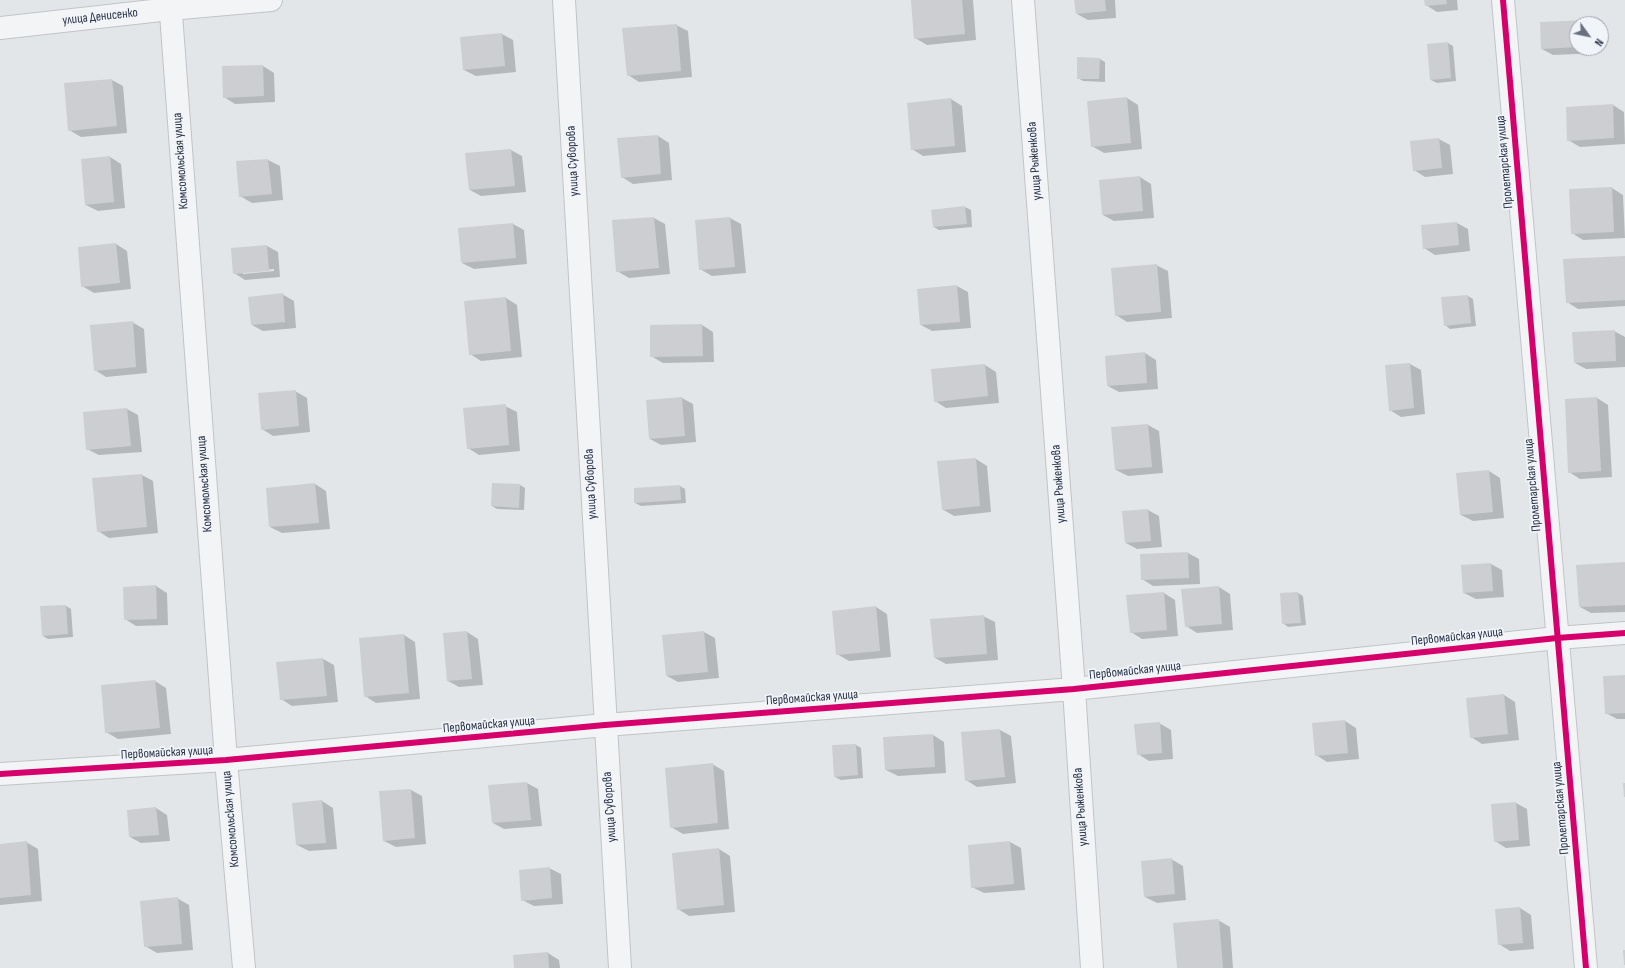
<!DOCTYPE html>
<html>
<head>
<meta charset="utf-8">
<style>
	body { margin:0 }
	#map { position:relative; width:1625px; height:968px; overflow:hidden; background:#e3e6e9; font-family:"Sofia Sans Condensed",sans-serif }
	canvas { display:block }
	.north { position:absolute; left:1569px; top:16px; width:40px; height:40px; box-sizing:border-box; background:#f1f4f8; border:1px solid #a1a6b0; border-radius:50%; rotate:123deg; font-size:11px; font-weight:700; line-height:16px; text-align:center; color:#283145 }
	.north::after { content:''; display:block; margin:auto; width:14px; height:18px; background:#69707e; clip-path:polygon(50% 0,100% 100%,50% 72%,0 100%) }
</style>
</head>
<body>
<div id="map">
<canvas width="1625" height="968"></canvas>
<div class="north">N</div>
</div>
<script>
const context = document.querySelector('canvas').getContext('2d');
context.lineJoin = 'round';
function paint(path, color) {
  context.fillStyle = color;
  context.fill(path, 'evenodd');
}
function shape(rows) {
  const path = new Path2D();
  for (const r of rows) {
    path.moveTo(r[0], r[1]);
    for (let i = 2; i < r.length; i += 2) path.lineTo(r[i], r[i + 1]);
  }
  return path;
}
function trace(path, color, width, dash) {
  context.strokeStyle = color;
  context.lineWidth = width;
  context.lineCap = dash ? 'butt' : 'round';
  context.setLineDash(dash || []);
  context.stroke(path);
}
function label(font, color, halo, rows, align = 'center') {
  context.font = font + ' "Sofia Sans Condensed",sans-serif';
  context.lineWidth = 3.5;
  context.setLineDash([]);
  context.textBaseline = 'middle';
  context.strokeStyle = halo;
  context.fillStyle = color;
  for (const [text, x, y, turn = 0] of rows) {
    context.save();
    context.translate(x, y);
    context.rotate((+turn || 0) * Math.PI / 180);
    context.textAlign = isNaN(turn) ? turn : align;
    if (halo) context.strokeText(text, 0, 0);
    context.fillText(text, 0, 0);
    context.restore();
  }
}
paint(shape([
	[912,0,973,0,976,40,927,45,915,38],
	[1075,0,1115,0,1116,18,1088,20,1077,14],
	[1425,0,1457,0,1458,10,1437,12,1426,5],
	[1587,21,1593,24,1577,24,1577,48,1600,48,1600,53,1553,55,1542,49,1541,23],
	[676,25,688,31,692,77,639,82,628,75],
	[502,34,513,40,516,72,476,76,464,70],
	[1448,43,1453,46,1456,81,1437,83,1431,80],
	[1078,58,1100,59,1105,62,1105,82,1083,81,1078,78],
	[263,66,274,73,275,102,235,104,224,97,223,67],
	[112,80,123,86,127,133,81,137,69,130],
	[1127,98,1138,105,1142,149,1104,153,1092,146],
	[951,99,962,106,966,152,923,156,912,149],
	[1613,105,1624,112,1625,144,1580,147,1568,140],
	[658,136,669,143,672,180,633,184,622,177],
	[1439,139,1450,145,1453,174,1425,177,1414,170],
	[511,150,522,156,526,192,481,196,470,190],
	[110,157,121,164,125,208,98,211,86,205],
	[268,160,280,166,283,200,252,203,240,196,237,162],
	[1140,177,1151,184,1154,218,1114,221,1103,215],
	[1612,188,1623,195,1625,238,1583,240,1572,233,1570,190],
	[965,207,971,210,972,227,939,230,934,227,932,210],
	[654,218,665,224,670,274,629,278,617,271],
	[730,218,741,224,746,273,712,276,700,269],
	[1457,223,1468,229,1470,251,1435,255,1424,248],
	[513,224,524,230,527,264,474,269,462,263],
	[116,244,127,251,131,289,94,293,82,286],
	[267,246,278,252,280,277,245,280,234,273],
	[274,269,274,271,243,274,243,272],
	[1625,257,1625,306,1578,309,1567,302],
	[1156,265,1168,271,1172,318,1127,322,1116,315],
	[957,286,968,292,971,328,932,331,921,325],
	[282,294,294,301,296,328,263,331,252,325],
	[1468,296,1473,299,1476,326,1450,329,1445,325],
	[506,298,517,305,522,357,481,361,470,354],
	[132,322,144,329,147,373,106,377,95,370],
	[702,325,713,332,714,362,663,363,651,356,651,326],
	[1614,331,1625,337,1625,367,1586,369,1575,363],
	[1145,353,1156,360,1158,389,1119,392,1108,386],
	[1410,364,1421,370,1425,414,1401,417,1390,410],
	[985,365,996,372,999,403,946,408,935,401],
	[295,391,307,398,310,432,273,436,262,429],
	[682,398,693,404,696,442,661,445,650,439],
	[1597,398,1608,405,1612,477,1580,479,1569,472],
	[505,406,517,412,520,451,479,455,468,448],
	[127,409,138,415,142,452,99,455,87,449],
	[1148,425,1159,431,1163,473,1128,476,1116,470],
	[976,459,987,466,991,512,954,516,942,509],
	[1489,471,1500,478,1504,518,1473,521,1461,515],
	[142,475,153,481,158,533,109,538,98,531],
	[315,484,326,491,330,529,282,533,270,527],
	[493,484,520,485,525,488,524,510,497,509,492,506],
	[680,486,685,489,686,503,641,506,635,503],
	[1148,510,1159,516,1162,547,1137,549,1126,543],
	[1188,553,1199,559,1200,584,1153,586,1142,579],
	[1625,563,1625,612,1591,613,1580,607],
	[1491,564,1502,570,1504,597,1476,599,1464,593],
	[156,586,167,593,168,625,136,626,125,619],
	[1219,587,1230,594,1233,630,1197,633,1186,626],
	[1164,593,1175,600,1178,636,1142,639,1131,632],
	[1298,593,1303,596,1306,625,1288,627,1283,623],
	[66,606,71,609,73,637,48,639,43,636],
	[876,607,887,614,891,657,849,661,837,654],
	[983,616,995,622,998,660,946,664,935,658],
	[467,632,478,639,483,685,459,687,448,681,444,634],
	[704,632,715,638,719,678,678,682,667,676,663,636],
	[404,635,415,642,420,699,376,703,365,696],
	[323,659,334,665,338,702,292,706,281,699,277,663],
	[1625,676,1625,719,1617,719,1606,713],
	[155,681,166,688,171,734,118,739,106,732,102,686],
	[1504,695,1515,702,1519,740,1482,744,1471,737],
	[1345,721,1356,728,1359,759,1327,762,1316,755],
	[1159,723,1171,730,1173,759,1149,761,1138,754],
	[1000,730,1011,736,1016,783,977,787,966,780],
	[933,735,944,742,946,773,898,776,886,770,884,738],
	[856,745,861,748,863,778,841,780,835,777],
	[712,764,724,771,729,829,683,834,671,827],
	[527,783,538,789,542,826,504,829,493,823,489,786],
	[411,790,422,796,426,844,396,847,384,841],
	[322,801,333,808,337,849,309,851,297,845],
	[1516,803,1527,809,1530,846,1506,848,1495,841],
	[156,808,167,815,170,841,141,843,130,837],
	[26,842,38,849,42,901,0,905,0,845],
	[1010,842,1021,848,1025,890,984,893,972,887],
	[719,849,730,856,735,912,689,916,678,909],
	[1171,859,1183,866,1186,900,1157,903,1145,897],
	[549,868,561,874,563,904,534,906,522,900],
	[177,898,189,905,193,950,157,953,145,946],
	[1520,908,1531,915,1534,949,1510,951,1499,944],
	[1218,920,1230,927,1233,968,1178,968],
	[548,953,559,960,560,968,515,968]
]), '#0003');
paint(shape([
	[911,0,962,0,965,34,914,39],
	[1074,0,1105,0,1106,11,1076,14],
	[1424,0,1446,0,1447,4,1425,6],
	[1588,20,1588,24,1577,24,1577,47,1541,49,1540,22],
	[677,24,681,71,627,76,622,28],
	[502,33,505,66,463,70,460,37],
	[1448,42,1451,78,1430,80,1427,44],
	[1077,57,1100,58,1099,79,1077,79],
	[263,65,264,96,223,98,222,66],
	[112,79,117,126,68,131,64,83],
	[1127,97,1131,143,1091,147,1087,101],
	[951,98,955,146,911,150,907,103],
	[1613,104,1614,138,1567,141,1566,107],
	[658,135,661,174,621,178,617,138],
	[1439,138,1442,168,1413,171,1410,141],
	[511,149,515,186,469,190,465,153],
	[110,156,114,202,85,205,81,159],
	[268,159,272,194,239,197,236,161],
	[1140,176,1143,211,1102,215,1099,180],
	[1612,187,1614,232,1571,234,1569,189],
	[965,206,967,224,933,227,931,210],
	[654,217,659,268,616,272,612,220],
	[730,217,735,267,699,270,695,220],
	[1457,222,1459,245,1423,249,1421,225],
	[513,223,516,258,461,263,458,228],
	[116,243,120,283,81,287,78,247],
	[267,245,269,271,233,274,231,248],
	[1625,256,1625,300,1566,303,1563,259],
	[1157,264,1161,312,1115,316,1111,268],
	[957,285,960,322,920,325,917,289],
	[283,293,285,322,251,325,248,297],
	[1468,295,1471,323,1444,326,1441,297],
	[506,297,511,351,469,355,464,301],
	[133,321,136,367,94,371,90,325],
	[702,324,703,356,650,357,650,325],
	[1615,330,1616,361,1574,363,1572,332],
	[1145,352,1147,383,1107,386,1105,356],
	[1410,363,1414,408,1389,411,1385,365],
	[985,364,988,396,934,402,931,369],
	[296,390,299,426,261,430,258,393],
	[682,397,685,436,649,439,646,400],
	[1597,397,1601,471,1568,473,1565,399],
	[506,404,509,445,467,449,463,408],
	[127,408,131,446,86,450,83,412],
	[1148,424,1152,467,1115,470,1111,427],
	[976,458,980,506,942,510,937,461],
	[1489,470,1493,512,1460,515,1456,473],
	[142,474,147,527,97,532,92,478],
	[315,483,319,523,269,527,266,488],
	[492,483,520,484,519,508,491,506],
	[680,485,681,500,634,503,634,488],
	[1148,509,1151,541,1125,543,1122,511],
	[1188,552,1189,578,1141,580,1140,554],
	[1625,562,1625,605,1579,607,1576,565],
	[1491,563,1493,591,1463,593,1461,565],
	[156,585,157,619,124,620,123,587],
	[1219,586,1222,624,1185,627,1181,589],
	[1164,592,1167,630,1130,633,1126,595],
	[1298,592,1301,623,1282,624,1280,593],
	[66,605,68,634,42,636,40,606],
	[876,606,880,651,836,655,832,611],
	[984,615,987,654,934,658,930,619],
	[467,631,472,679,447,681,443,633],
	[704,631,708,672,666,676,662,635],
	[404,634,409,693,364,697,359,638],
	[323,658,327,696,280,700,276,662],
	[1625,675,1625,713,1605,714,1603,676],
	[155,680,160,728,105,733,101,685],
	[1504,694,1508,734,1470,738,1466,698],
	[1345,720,1348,753,1315,756,1312,723],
	[1160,722,1162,753,1137,755,1134,724],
	[1000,729,1005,777,965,781,961,732],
	[933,734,935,767,885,770,883,737],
	[856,744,858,775,834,777,832,745],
	[713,763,718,823,670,828,665,768],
	[527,782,531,820,492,823,488,785],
	[1623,783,1625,783,1625,797,1624,797],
	[411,789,415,838,383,841,379,791],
	[322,800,326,843,296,845,292,803],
	[1516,802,1519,840,1494,842,1491,804],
	[156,807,159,835,129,837,127,810],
	[27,841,31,895,0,898,0,844],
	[1010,841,1014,884,971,888,968,845],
	[719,848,724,905,677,910,672,853],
	[1172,858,1175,894,1144,897,1141,861],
	[550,867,552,898,521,901,519,870],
	[178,897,182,944,144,947,140,901],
	[1520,907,1523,943,1498,945,1495,909],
	[1219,919,1223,968,1177,968,1173,923],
	[1623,950,1625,950,1625,965,1624,965],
	[548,952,549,968,514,968,513,955]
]), '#ccced2');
const minor = shape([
	[170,0,226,760,244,968],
	[564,0,620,968],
	[1023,0,1074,689,1092,968],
	[1503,0,1586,968],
	[0,774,226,760,605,725,1074,689,1557,638,1625,633]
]);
const tertiary = shape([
	[0,28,170,9,271,0]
]);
trace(minor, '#c1c4c7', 24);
trace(tertiary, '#c1c4c7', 24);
trace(minor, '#f3f4f6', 22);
trace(tertiary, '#f3f4f6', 22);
trace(shape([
	[1503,0,1586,968],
	[0,774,226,760,605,725,1074,689,1557,638,1625,633]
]), '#d6006c', 6);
label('13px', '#283145', '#f1f4f8', [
	["улица Денисенко",100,17,-6],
	["Комсомольская улица",181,161,-94],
	["улица Суворова",573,161,-93],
	["улица Рыженкова",1035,161,-94],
	["Пролетарская улица",1505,162,-95],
	["Комсомольская улица",205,484,-94],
	["улица Суворова",591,484,-93],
	["улица Рыженкова",1059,484,-94],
	["Пролетарская улица",1533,485,-95],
	["Первомайская улица",1457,637,-6],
	["Первомайская улица",1135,671,-6],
	["Первомайская улица",812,698,-4],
	["Первомайская улица",489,725,-5],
	["Первомайская улица",167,753,-3],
	["улица Суворова",610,807,-94],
	["улица Рыженкова",1081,807,-94],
	["Пролетарская улица",1561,808,-95],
	["Комсомольская улица",231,819,-95]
]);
</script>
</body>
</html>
